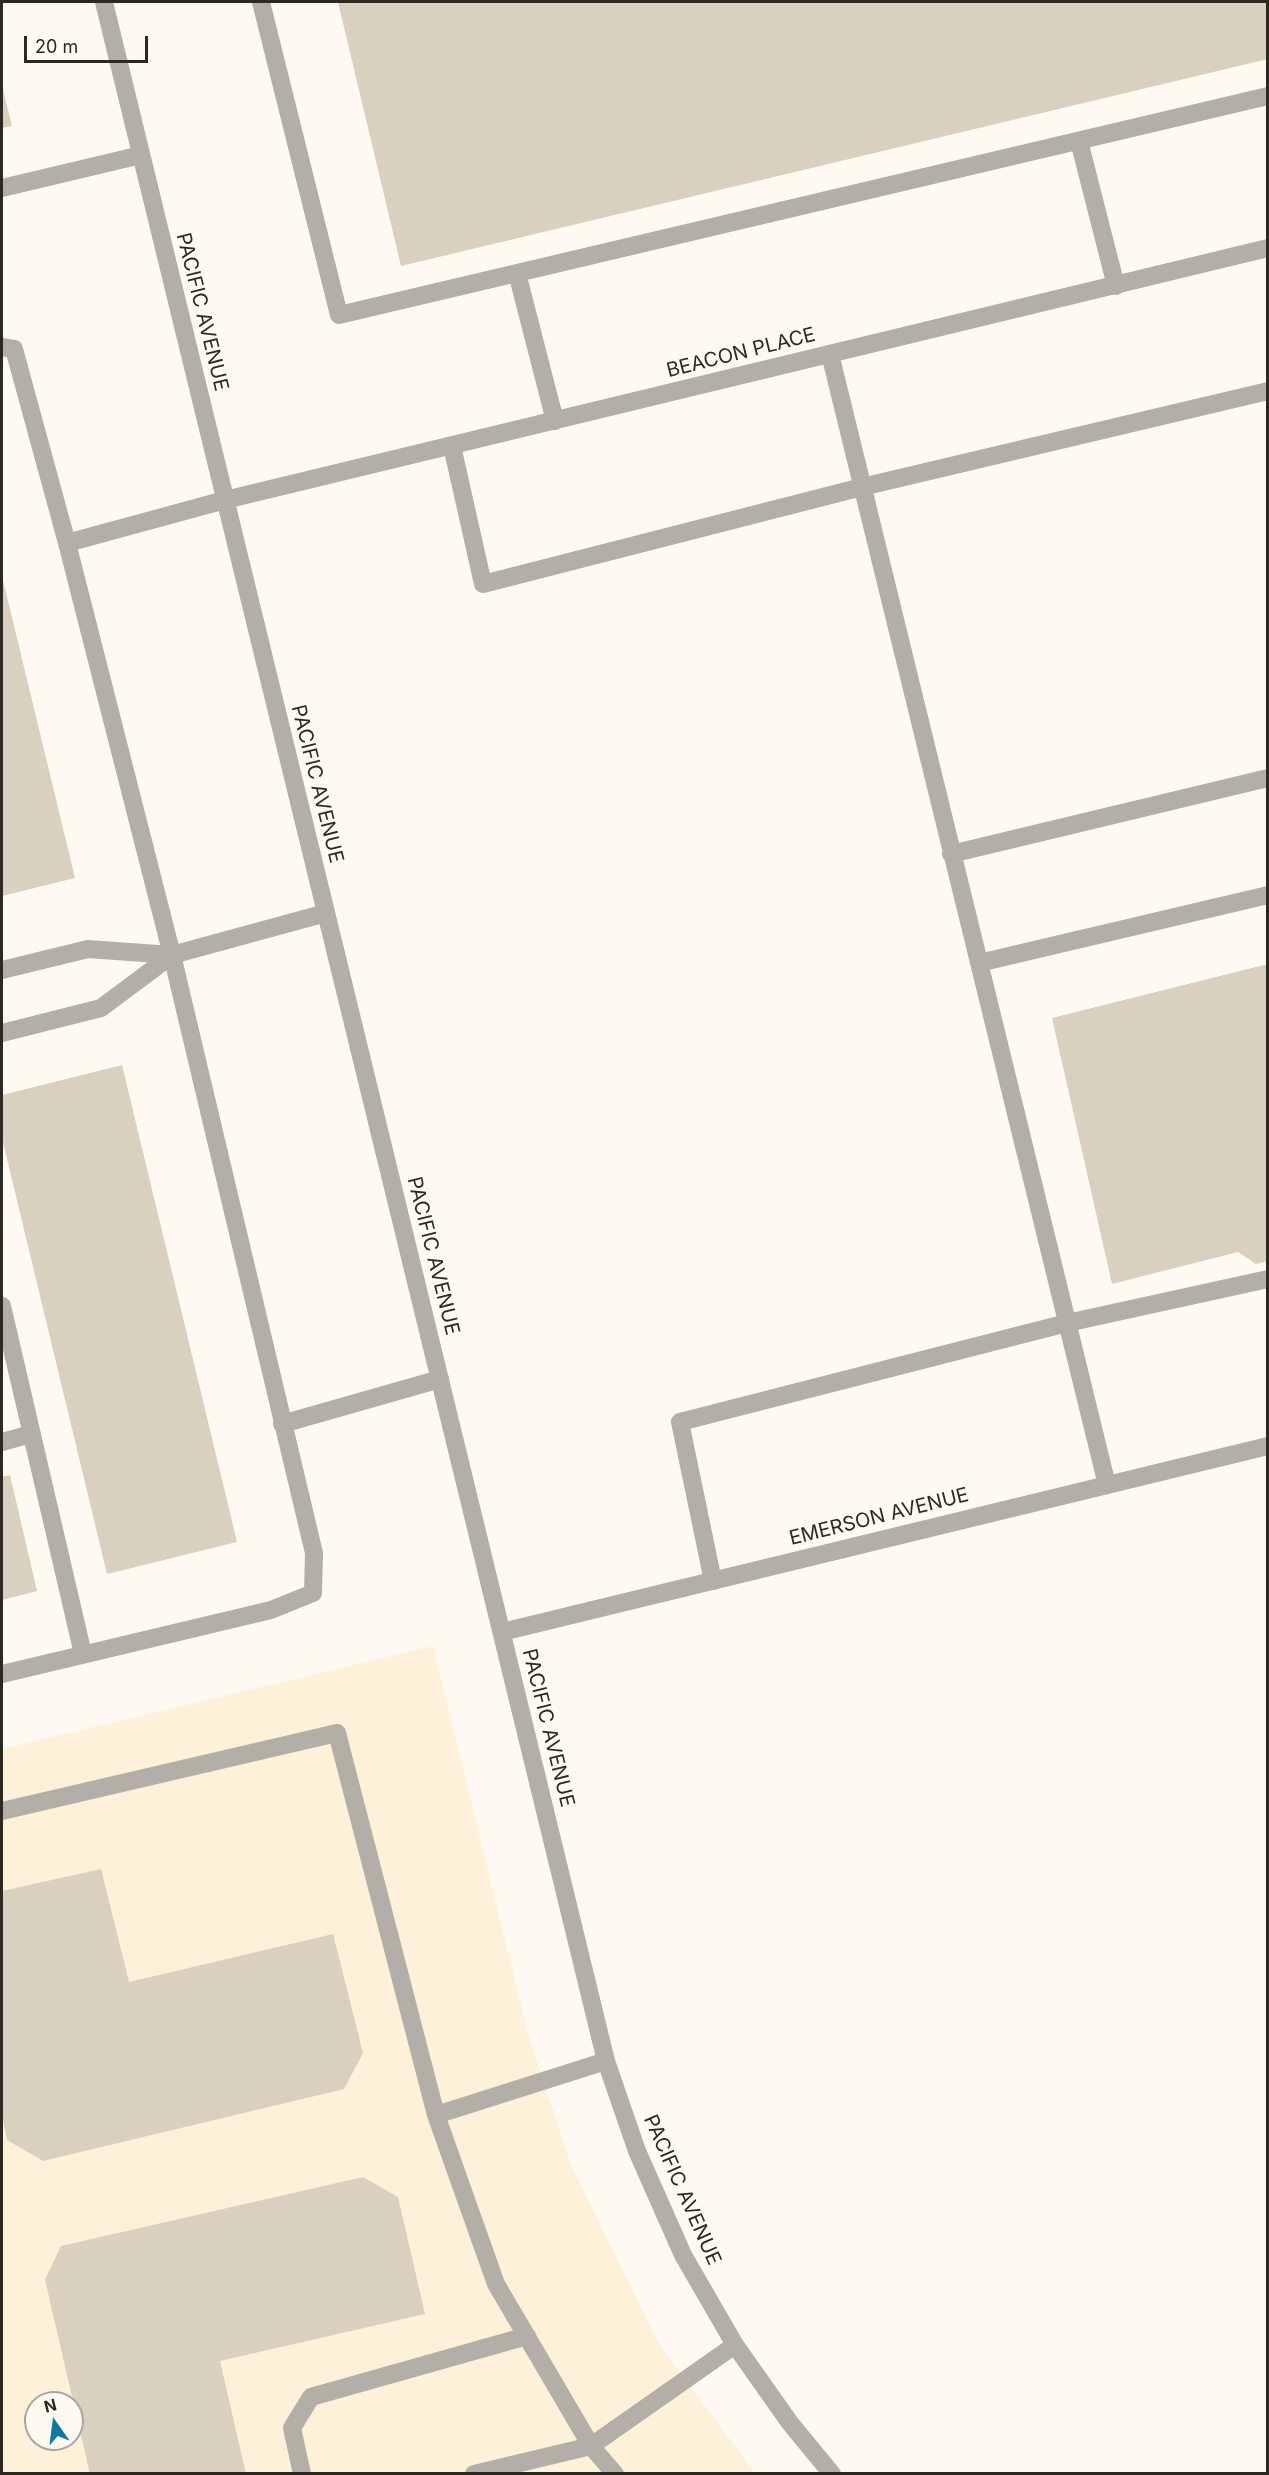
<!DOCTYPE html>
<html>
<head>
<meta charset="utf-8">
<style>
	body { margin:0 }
	#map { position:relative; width:1269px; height:2475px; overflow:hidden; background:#fefaf3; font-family:Inter,sans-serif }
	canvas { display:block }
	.frame { position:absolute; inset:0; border:3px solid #2c2922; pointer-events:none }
	.north { position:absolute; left:24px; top:2391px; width:60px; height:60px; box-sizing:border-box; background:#fefaf3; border:2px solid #aaa69f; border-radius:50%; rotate:346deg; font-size:16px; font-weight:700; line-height:24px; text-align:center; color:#2c2922 }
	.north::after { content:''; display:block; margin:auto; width:21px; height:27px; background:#0f79a3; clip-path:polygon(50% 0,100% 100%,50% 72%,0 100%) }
	.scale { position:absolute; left:24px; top:36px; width:124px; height:27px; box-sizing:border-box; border:3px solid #2c2922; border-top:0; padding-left:8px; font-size:18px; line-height:21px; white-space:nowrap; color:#2c2922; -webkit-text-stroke:4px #fefaf3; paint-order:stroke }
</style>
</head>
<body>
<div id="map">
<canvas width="1269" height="2475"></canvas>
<div class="frame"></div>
<div class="north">N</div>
<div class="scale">20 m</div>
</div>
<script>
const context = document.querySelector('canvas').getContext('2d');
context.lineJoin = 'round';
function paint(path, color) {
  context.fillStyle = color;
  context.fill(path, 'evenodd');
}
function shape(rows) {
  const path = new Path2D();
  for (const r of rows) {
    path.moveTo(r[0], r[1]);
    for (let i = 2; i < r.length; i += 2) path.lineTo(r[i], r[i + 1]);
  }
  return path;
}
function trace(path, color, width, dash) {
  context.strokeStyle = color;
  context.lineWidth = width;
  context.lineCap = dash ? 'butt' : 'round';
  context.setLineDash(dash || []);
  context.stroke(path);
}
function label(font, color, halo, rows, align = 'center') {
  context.font = font + ' Inter,sans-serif';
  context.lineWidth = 4.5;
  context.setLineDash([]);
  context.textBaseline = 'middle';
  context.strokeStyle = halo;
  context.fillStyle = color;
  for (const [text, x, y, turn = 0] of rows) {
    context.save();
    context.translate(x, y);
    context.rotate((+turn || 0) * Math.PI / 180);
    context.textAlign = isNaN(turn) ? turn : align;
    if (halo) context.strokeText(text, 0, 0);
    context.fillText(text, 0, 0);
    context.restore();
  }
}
paint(shape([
	[433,1646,528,2034,572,2167,659,2344,755,2473,2,2473,2,1749],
	[36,2403,72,2403,72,2439,36,2439]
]), '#fdf1d9');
paint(shape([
	[338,2,1268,2,1268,59,401,266],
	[2,85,12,126,2,128],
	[2,576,75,878,2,896],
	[1268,964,1268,1261,1256,1264,1238,1252,1112,1284,1052,1018],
	[122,1065,237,1542,107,1574,2,1138,2,1095],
	[10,1475,37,1591,2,1600,2,1477],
	[101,1869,129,1982,333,1934,363,2053,344,2089,43,2161,7,2140,2,2114,2,1891],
	[363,2177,398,2197,425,2314,220,2361,246,2474,90,2474,45,2280,61,2246]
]), '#d9d0bf');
trace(shape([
	[261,2,339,315,1268,96],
	[1079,141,1116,286],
	[2,188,141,155],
	[517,273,555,421],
	[2,347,14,349,67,543,172,955,314,1553,313,1593,271,1610,2,1674],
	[830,354,1107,1485],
	[452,446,483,584,862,487,1268,391],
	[67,543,225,500],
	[951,854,1268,778],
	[979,963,1268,895],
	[2,970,88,949,172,955,326,913],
	[2,1033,101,1008,172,955],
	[2,1306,83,1654],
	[282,1424,440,1379],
	[2,1442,31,1434],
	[713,1581,680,1422,1067,1323,1268,1279],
	[2,1811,337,1733,436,2115,606,2061],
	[436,2115,496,2284,591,2446,735,2345],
	[302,2474,292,2428,311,2397,527,2336],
	[474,2474,591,2446,615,2474]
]), '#b3afa8', 18);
trace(shape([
	[225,500,1268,248]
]), '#b3afa8', 18);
trace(shape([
	[104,2,606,2061,637,2151,683,2255,735,2345,790,2423,832,2474],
	[502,1632,1268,1446]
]), '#b3afa8', 18);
label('20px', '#2c2922', '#fefaf3', [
	["PACIFIC AVENUE",202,312,76],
	["BEACON PLACE",741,353,-14],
	["PACIFIC AVENUE",317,784,76],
	["PACIFIC AVENUE",433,1256,76],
	["EMERSON AVENUE",879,1517,-14],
	["PACIFIC AVENUE",548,1728,76],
	["PACIFIC AVENUE",682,2190,66]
]);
</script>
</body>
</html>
